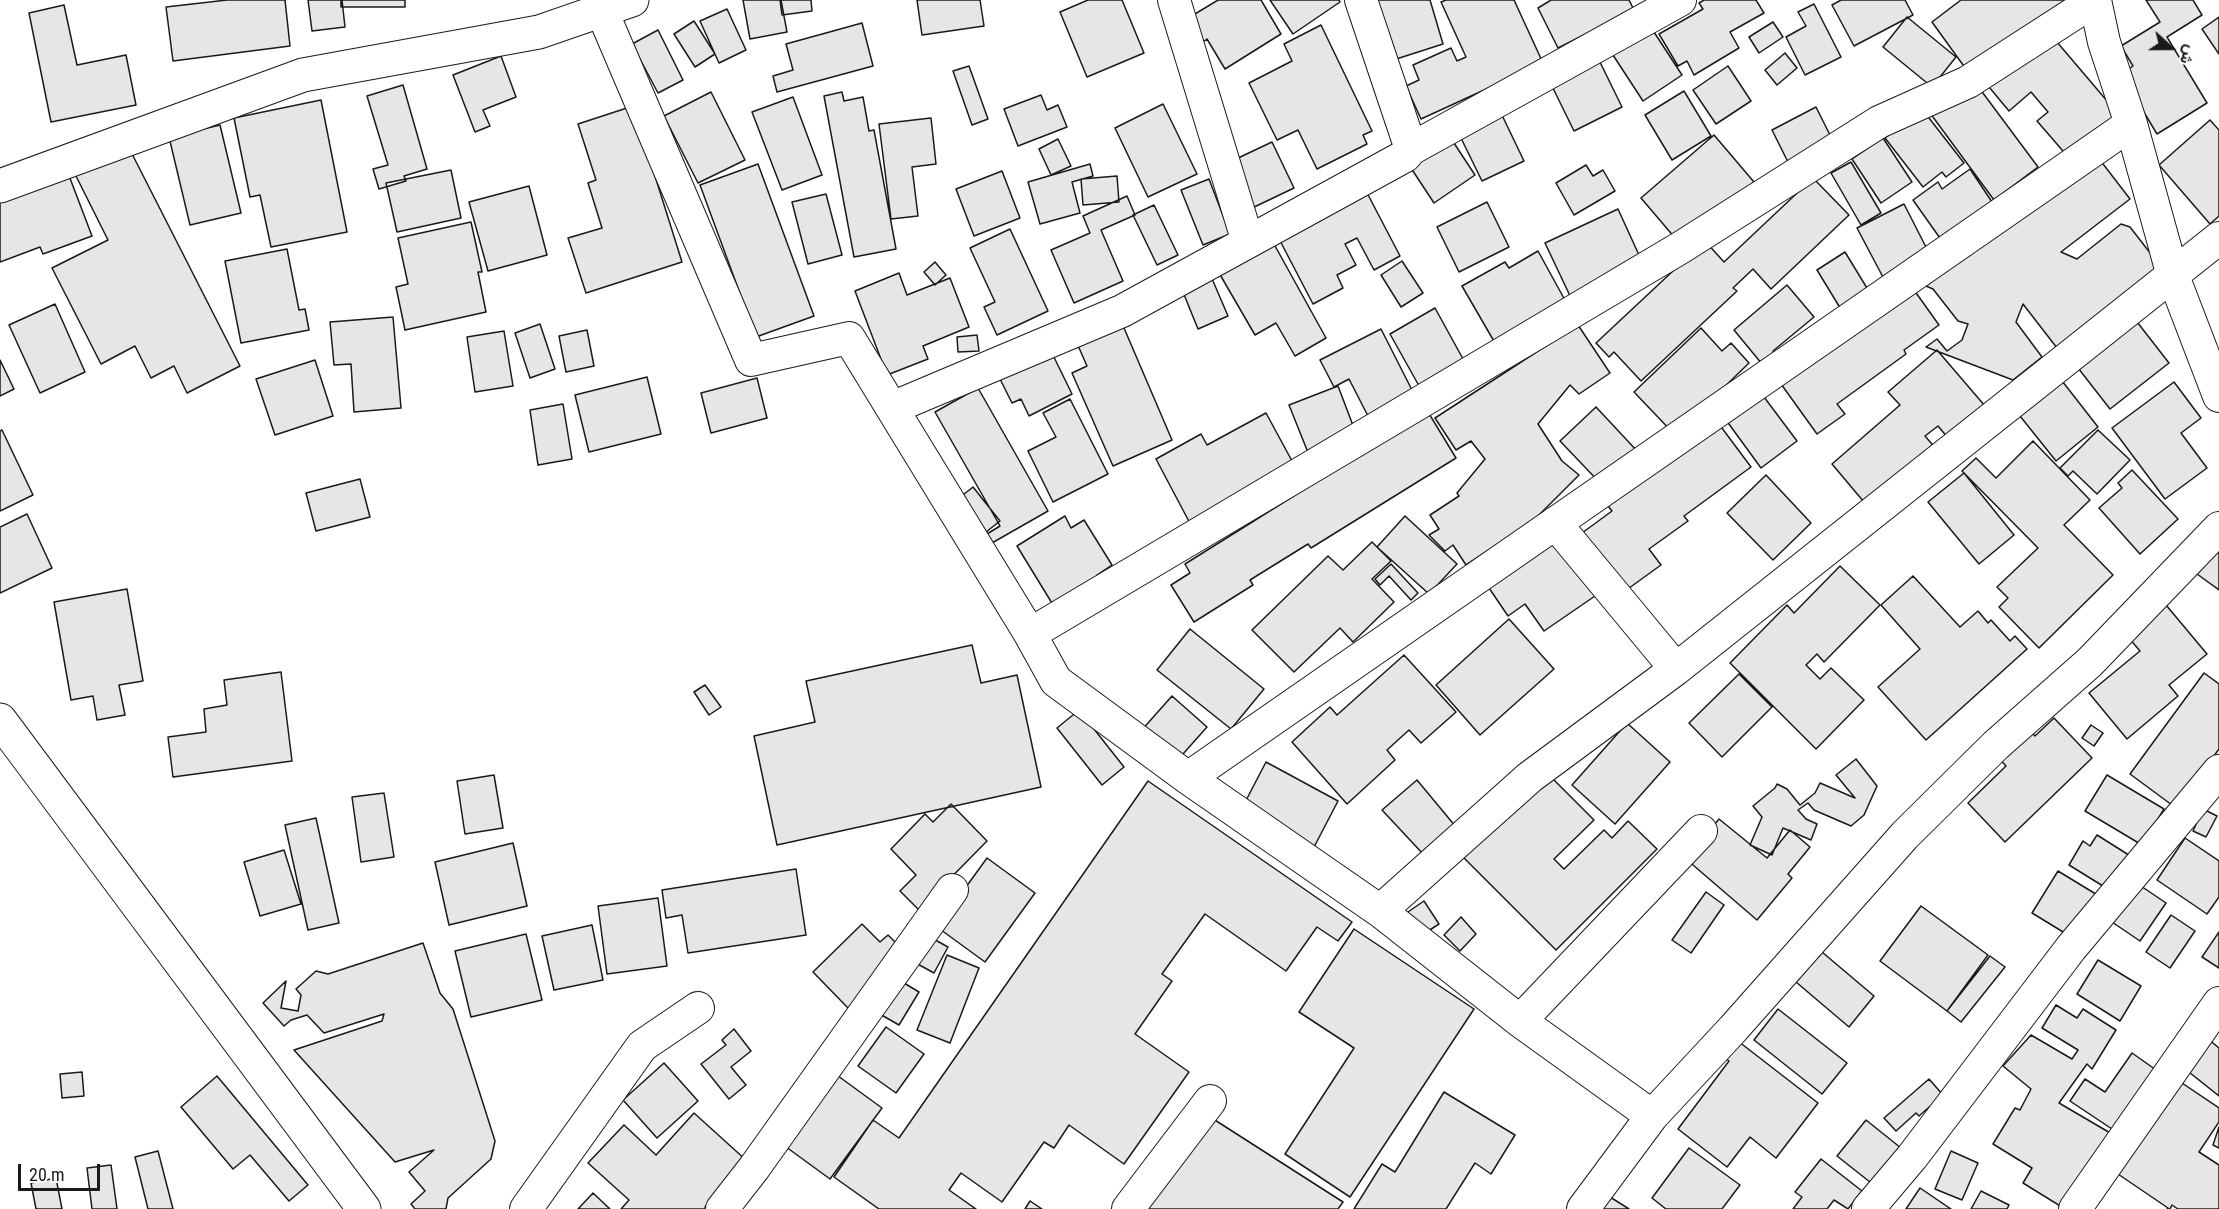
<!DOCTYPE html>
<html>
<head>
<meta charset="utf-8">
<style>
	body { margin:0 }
	#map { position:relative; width:2219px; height:1209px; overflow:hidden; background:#fff; font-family:"Roboto Condensed",Vazirmatn,sans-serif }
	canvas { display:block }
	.north { position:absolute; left:2141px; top:18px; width:60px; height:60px; -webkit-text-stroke:4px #fff; paint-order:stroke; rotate:111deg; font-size:16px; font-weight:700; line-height:24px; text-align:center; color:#1a1a1a }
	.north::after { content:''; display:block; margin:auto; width:21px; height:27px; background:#1a1a1a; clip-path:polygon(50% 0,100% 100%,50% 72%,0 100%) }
	.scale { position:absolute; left:18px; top:1164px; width:82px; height:27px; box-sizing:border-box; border:3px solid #1a1a1a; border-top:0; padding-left:8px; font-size:18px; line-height:21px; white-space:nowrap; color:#1a1a1a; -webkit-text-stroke:4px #fff; paint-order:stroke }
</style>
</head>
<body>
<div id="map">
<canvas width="2219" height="1209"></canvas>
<div class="north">ش</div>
<div class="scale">20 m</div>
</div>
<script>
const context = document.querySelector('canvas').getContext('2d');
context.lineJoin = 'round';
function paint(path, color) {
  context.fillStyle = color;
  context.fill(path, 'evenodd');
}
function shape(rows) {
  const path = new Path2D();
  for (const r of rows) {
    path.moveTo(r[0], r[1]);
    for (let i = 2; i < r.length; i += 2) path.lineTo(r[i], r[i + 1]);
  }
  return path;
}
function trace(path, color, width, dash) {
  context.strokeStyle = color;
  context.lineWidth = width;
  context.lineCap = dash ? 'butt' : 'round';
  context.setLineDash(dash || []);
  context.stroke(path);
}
const building = shape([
	[227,0,285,0,290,46,173,61,166,7,227,0],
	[308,0,342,0,345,27,312,31,308,0],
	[341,0,405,0,405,7,341,7,341,0],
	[743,0,781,0,787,32,750,39,743,0],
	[780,0,811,0,812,11,782,15,780,0],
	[917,0,980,0,984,26,922,35,917,0],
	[1088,0,1122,0,1144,53,1087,77,1060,12,1088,0],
	[1218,0,1261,0,1281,34,1225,69,1207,39,1200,44,1185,20,1218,0],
	[1270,0,1339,0,1340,2,1293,34,1270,0],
	[1368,0,1430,0,1443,44,1387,62,1368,0],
	[1446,0,1514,0,1543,63,1421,119,1406,86,1419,80,1413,65,1451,48,1457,61,1466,57,1441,2,1446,0],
	[1551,0,1629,0,1634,10,1558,48,1538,8,1551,0],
	[1704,0,1756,0,1764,13,1730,32,1739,48,1694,75,1687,61,1678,66,1659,34,1703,9,1699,3,1704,0],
	[1841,0,1905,0,1913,15,1854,46,1832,5,1841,0],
	[1961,0,2064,0,2067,5,1971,76,1932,22,1961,0],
	[2146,0,2193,0,2202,15,2167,37,2207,103,2157,134,2121,74,2133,66,2121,46,2160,22,2146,0],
	[1814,4,1841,57,1805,75,1786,37,1806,26,1798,12,1814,4],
	[64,5,77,65,126,55,136,105,51,122,29,13,64,5],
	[727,9,746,50,719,63,700,21,727,9],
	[1907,17,1956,57,1932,87,1883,47,1907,17],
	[2219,17,2219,54,2202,29,2219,17],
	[694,21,715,54,695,67,674,34,694,21],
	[1773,22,1783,37,1759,53,1749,37,1773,22],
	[862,23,873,66,777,92,773,76,793,70,786,44,862,23],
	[1321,25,1372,131,1363,135,1367,144,1317,169,1298,130,1277,140,1249,83,1292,61,1284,44,1321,25],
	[1652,29,1682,75,1643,101,1613,55,1652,29],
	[658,30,683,80,658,93,632,44,658,30],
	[2051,35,2119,115,2069,158,2037,121,2048,112,2031,92,2009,111,1989,87,2051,35],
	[1785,53,1797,68,1777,85,1765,70,1785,53],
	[501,56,516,97,483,110,490,126,475,132,453,75,501,56],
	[1597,56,1622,107,1574,131,1549,80,1597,56],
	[969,66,988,119,972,125,953,71,969,66],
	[1728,66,1751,101,1716,124,1693,90,1728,66],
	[1974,81,2038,167,1994,200,1930,113,1974,81],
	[403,85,427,169,404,176,406,181,379,189,373,169,388,165,367,96,403,85],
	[1684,91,1711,136,1672,160,1645,115,1684,91],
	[711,92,745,160,698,183,664,116,711,92],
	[842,92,844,101,863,97,869,131,874,130,896,249,854,257,824,96,842,92],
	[1041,95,1047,110,1058,105,1067,127,1018,146,1004,109,1041,95],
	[793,97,822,175,782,190,752,112,793,97],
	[321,100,347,232,271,247,260,195,250,197,234,118,321,100],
	[1163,104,1197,174,1148,197,1115,128,1163,104],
	[633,106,682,262,586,293,568,238,602,228,588,183,596,180,578,124,633,106],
	[1816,107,1835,145,1791,168,1772,130,1816,107],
	[1922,109,1964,163,1946,177,1942,172,1923,187,1885,138,1922,109],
	[1500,111,1524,161,1482,181,1458,132,1500,111],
	[931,118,936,164,912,167,918,216,891,219,879,124,931,118],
	[2210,120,2219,130,2219,216,2210,224,2159,165,2210,120],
	[220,125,241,213,190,225,169,137,220,125],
	[1714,135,1754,182,1681,245,1641,198,1714,135],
	[1450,137,1475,175,1434,203,1409,165,1450,137],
	[1883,138,1912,182,1881,203,1852,159,1883,138],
	[1058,139,1071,166,1051,175,1039,149,1058,139],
	[1272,142,1294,188,1248,210,1236,159,1272,142],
	[127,144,240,366,187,393,174,366,151,378,135,346,101,364,52,268,108,240,74,172,127,144],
	[2090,147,2130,199,2061,252,2077,259,2121,224,2130,227,2161,267,2057,348,2023,304,2016,322,2042,357,2013,380,1926,347,1937,339,1947,351,1962,340,1968,324,1958,321,1933,289,1926,286,2020,211,2090,147],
	[1851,162,1881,213,1861,225,1831,173,1851,162],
	[758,164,814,316,756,337,700,185,758,164],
	[1090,164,1093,176,1072,182,1080,213,1040,224,1028,182,1090,164],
	[1586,165,1593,176,1603,170,1615,191,1574,215,1556,183,1586,165],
	[1970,169,1994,205,1942,241,1913,200,1938,182,1942,189,1970,169],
	[451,170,461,218,397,232,386,183,451,170],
	[1002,171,1020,218,974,236,956,189,1002,171],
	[68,173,92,236,43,254,40,247,0,262,0,195,68,173],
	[1117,176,1119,202,1083,205,1081,179,1117,176],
	[1813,178,1849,215,1771,289,1753,269,1733,288,1737,291,1641,381,1614,352,1609,357,1596,343,1705,241,1724,262,1813,178],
	[1209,179,1230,234,1203,245,1181,190,1209,179],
	[529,186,547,255,488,271,469,202,529,186],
	[1365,189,1400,256,1374,270,1357,238,1345,244,1356,265,1337,275,1343,288,1313,304,1277,235,1365,189],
	[826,194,842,255,808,264,792,202,826,194],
	[1127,196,1135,215,1101,230,1123,281,1074,303,1051,250,1090,233,1083,216,1127,196],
	[1487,202,1509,247,1459,272,1437,227,1487,202],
	[1904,204,1930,255,1884,279,1857,228,1904,204],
	[1154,205,1178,255,1157,265,1133,215,1154,205],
	[1618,209,1644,266,1572,300,1545,243,1618,209],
	[471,222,482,272,478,272,486,312,405,330,396,287,408,284,398,238,471,222],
	[1010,229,1048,311,997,335,984,307,995,302,970,248,1010,229],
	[1269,235,1326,338,1295,356,1276,323,1255,335,1215,266,1269,235],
	[287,249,299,310,305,309,309,330,241,343,225,261,287,249],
	[1538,251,1566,302,1495,343,1462,286,1505,262,1509,268,1538,251],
	[1845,252,1870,293,1842,311,1817,270,1845,252],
	[1402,261,1423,293,1401,307,1381,275,1402,261],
	[935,262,946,275,935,285,924,272,935,262],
	[899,273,907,295,950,278,969,327,923,346,928,359,887,375,855,291,899,273],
	[1210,274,1228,316,1198,329,1181,287,1210,274],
	[1909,283,1939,325,1904,350,1906,354,1837,404,1845,414,1817,434,1776,377,1909,283],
	[1787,285,1814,317,1773,351,1774,353,1762,364,1734,330,1787,285],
	[55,304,85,372,40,393,9,325,55,304],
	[1435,308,1468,368,1423,393,1390,334,1435,308],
	[393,317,401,408,354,412,351,364,334,365,330,322,393,317],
	[2134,318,2169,363,2110,409,2075,364,2134,318],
	[1121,321,1172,440,1113,466,1072,373,1087,366,1076,341,1121,321],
	[540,324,555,369,530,378,515,333,540,324],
	[1578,325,1610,373,1579,394,1570,385,1538,424,1562,461,1579,475,1504,550,1495,546,1466,565,1453,545,1445,551,1429,535,1439,529,1430,515,1459,496,1457,493,1485,459,1471,441,1456,450,1435,418,1578,325],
	[1701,328,1722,351,1731,343,1749,363,1675,435,1634,392,1701,328],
	[1381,329,1414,394,1369,418,1349,379,1334,387,1320,360,1381,329],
	[587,330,594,366,566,372,559,336,587,330],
	[504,331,513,386,475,392,467,337,504,331],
	[977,335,979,351,958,352,957,337,977,335],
	[1049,347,1072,394,1029,416,1021,399,1012,403,997,373,1049,347],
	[1937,350,1985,406,1948,438,1938,426,1925,436,1937,450,1869,508,1832,464,1900,405,1888,392,1937,350],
	[0,360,14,389,0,396,0,360],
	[315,360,333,416,275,435,256,379,315,360],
	[647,377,661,434,589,452,575,395,647,377],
	[2059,377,2098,427,2056,461,2016,411,2059,377],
	[757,378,767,418,711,433,701,393,757,378],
	[2174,382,2201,418,2181,433,2207,468,2165,499,2112,428,2174,382],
	[1338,386,1357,436,1309,455,1289,405,1338,386],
	[978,388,1048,511,992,543,987,534,1000,526,935,412,978,388],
	[1761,393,1797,441,1761,468,1726,420,1761,393],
	[1070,399,1108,474,1053,502,1028,451,1056,437,1043,413,1070,399],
	[563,404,572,459,538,465,530,410,563,404],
	[1596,407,1638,452,1602,485,1560,441,1596,407],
	[1428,412,1456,458,1311,548,1308,544,1250,580,1253,585,1194,622,1171,585,1190,573,1185,564,1428,412],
	[1266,413,1298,472,1193,529,1156,459,1201,434,1207,445,1266,413],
	[1716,420,1751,467,1684,516,1688,521,1649,549,1661,565,1625,591,1582,533,1612,511,1605,502,1716,420],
	[2,430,33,495,0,511,0,431,2,430],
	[2098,430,2130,460,2097,494,2073,471,2068,476,2060,468,2098,430],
	[2033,441,2090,500,2064,525,2113,575,2039,648,1999,607,2008,598,1997,587,2038,548,1962,471,1976,458,1996,478,2033,441],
	[2132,470,2178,519,2140,554,2099,508,2122,488,2118,483,2132,470],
	[1964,473,2014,535,1979,564,1928,502,1964,473],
	[1766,475,1811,523,1773,560,1727,513,1766,475],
	[360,479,370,517,316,531,306,493,360,479],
	[973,487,1000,521,981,536,954,502,973,487],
	[27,514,52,568,0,593,0,527,27,514],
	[1065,516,1071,528,1084,520,1112,565,1097,575,1103,585,1058,613,1017,546,1065,516],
	[1405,516,1457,564,1429,594,1377,547,1405,516],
	[1555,538,1595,596,1544,631,1525,604,1508,616,1487,585,1555,538],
	[1372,542,1391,561,1372,579,1394,602,1353,642,1340,628,1294,672,1252,630,1328,556,1343,570,1372,542],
	[2219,543,2219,590,2197,574,2219,543],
	[1391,564,1418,593,1411,600,1389,576,1380,585,1375,579,1391,564],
	[1840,566,1880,605,1824,662,1817,654,1806,665,1820,679,1831,668,1864,700,1816,749,1730,663,1787,605,1794,613,1840,566],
	[1913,576,1960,627,1978,611,1988,623,1991,620,2010,641,2015,636,2027,649,1926,740,1878,687,1920,649,1881,605,1913,576],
	[127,589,143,681,119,685,125,715,97,720,93,696,71,700,54,602,127,589],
	[2166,605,2207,654,2169,685,2178,696,2127,739,2089,693,2140,651,2128,637,2166,605],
	[1509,619,1554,669,1480,735,1436,685,1509,619],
	[1190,629,1264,689,1231,729,1157,670,1190,629],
	[972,645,981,683,1017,675,1041,787,777,845,754,736,815,722,806,681,972,645],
	[1404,655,1456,712,1421,743,1409,730,1387,750,1395,760,1347,804,1292,742,1330,707,1337,715,1404,655],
	[281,672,292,761,173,777,168,737,206,732,204,709,227,705,224,680,281,672],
	[2204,673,2219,684,2219,749,2176,808,2130,774,2204,673],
	[1739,674,1772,707,1722,757,1689,723,1739,674],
	[705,685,721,707,709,715,694,692,705,685],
	[1172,696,1207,727,1175,763,1140,732,1172,696],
	[1079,710,1124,767,1102,785,1057,728,1079,710],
	[2054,718,2092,758,2005,842,1968,803,2006,766,1997,756,2027,727,2035,736,2054,718],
	[1627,723,1670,762,1615,824,1572,785,1627,723],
	[2091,725,2103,733,2094,746,2082,738,2091,725],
	[1856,759,1877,786,1864,815,1851,826,1814,810,1808,803,1798,810,1806,819,1817,824,1811,840,1783,828,1772,855,1750,845,1762,817,1753,806,1775,788,1777,784,1787,789,1800,805,1815,793,1820,783,1855,798,1836,775,1856,759],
	[1266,762,1338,801,1313,849,1241,810,1266,762],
	[1547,773,1594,820,1554,859,1564,869,1604,830,1612,838,1628,821,1657,849,1556,950,1463,857,1547,773],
	[494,775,503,828,465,834,457,781,494,775],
	[2107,775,2164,809,2142,845,2085,811,2107,775],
	[1417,780,1456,827,1424,855,1382,810,1417,780],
	[1148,781,1352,922,1338,941,1317,927,1286,971,1205,914,1162,974,1172,981,1135,1034,1189,1072,1124,1164,1069,1125,1054,1148,1044,1142,1002,1202,961,1173,949,1190,976,1209,879,1209,834,1177,873,1120,899,1138,1148,781],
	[384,793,394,857,361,862,352,797,384,793],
	[951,804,987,841,919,910,900,891,916,875,891,849,925,814,933,822,951,804],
	[2203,809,2217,816,2206,837,2193,831,2203,809],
	[316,818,339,923,308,930,285,825,316,818],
	[1719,819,1767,858,1790,830,1810,847,1788,874,1792,878,1757,920,1686,859,1719,819],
	[2097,835,2132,857,2111,891,2069,865,2083,841,2090,846,2097,835],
	[2185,838,2219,861,2219,897,2207,914,2157,880,2185,838],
	[513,843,527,906,449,925,435,862,513,843],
	[284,850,301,904,260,916,244,862,284,850],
	[987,858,1035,893,985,962,937,927,987,858],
	[796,869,806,935,688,953,682,915,666,918,662,890,796,869],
	[2058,871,2099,896,2073,938,2032,913,2058,871],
	[2135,882,2166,903,2140,941,2109,920,2135,882],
	[1706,892,1724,905,1691,953,1672,940,1706,892],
	[658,898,667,966,607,974,598,906,658,898],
	[1424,901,1439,924,1419,937,1405,914,1424,901],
	[1921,906,1988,955,1947,1011,1880,961,1921,906],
	[2171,915,2195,931,2170,968,2146,952,2171,915],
	[1461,917,1476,934,1460,951,1444,935,1461,917],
	[862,924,880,942,888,935,905,952,848,1008,813,972,862,924],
	[592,925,603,980,554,990,542,936,592,925],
	[1354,929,1474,1009,1350,1197,1285,1154,1354,1048,1299,1012,1354,929],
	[2219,932,2219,968,2202,957,2219,932],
	[526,934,542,1000,471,1017,455,951,526,934],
	[928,936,948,947,934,973,914,962,928,936],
	[423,943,440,993,453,1009,495,1141,491,1159,448,1198,446,1209,415,1209,411,1204,425,1191,409,1172,434,1150,395,1162,294,1050,382,1021,384,1014,324,1033,307,1015,291,1020,284,1026,263,1003,286,981,281,1008,298,1011,301,995,296,989,316,971,328,974,423,943],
	[1822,952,1874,996,1849,1027,1796,982,1822,952],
	[947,955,979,968,950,1043,917,1030,947,955],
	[1990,956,2005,967,1961,1022,1947,1011,1990,956],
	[2098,960,2141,986,2120,1021,2077,994,2098,960],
	[899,980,919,992,899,1025,878,1013,899,980],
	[2056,1005,2077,1018,2083,1009,2116,1030,2092,1069,2087,1064,2059,1103,2112,1134,2065,1209,2023,1183,2032,1168,1993,1144,2015,1108,2020,1110,2031,1089,2003,1066,2031,1035,2072,1059,2078,1050,2042,1028,2056,1005],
	[1778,1009,1847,1063,1822,1094,1754,1040,1778,1009],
	[886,1027,924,1054,896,1093,858,1066,886,1027],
	[734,1029,751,1051,731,1067,746,1085,729,1099,701,1064,726,1045,722,1040,734,1029],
	[2203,1035,2219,1048,2219,1096,2180,1065,2203,1035],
	[1734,1038,1818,1103,1776,1158,1750,1137,1727,1167,1678,1129,1729,1061,1721,1055,1734,1038],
	[2132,1053,2159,1072,2115,1131,2070,1101,2085,1079,2105,1092,2132,1053],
	[664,1063,698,1101,657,1138,623,1100,664,1063],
	[82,1072,84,1096,62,1098,60,1074,82,1072],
	[834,1073,882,1108,830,1179,782,1144,834,1073],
	[217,1076,308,1185,289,1201,250,1155,233,1169,181,1107,217,1076],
	[2173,1077,2219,1108,2219,1122,2199,1152,2219,1165,2219,1209,2178,1209,2172,1205,2170,1209,2167,1209,2168,1208,2115,1172,2173,1077],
	[1929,1079,1943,1095,1919,1116,1916,1113,1896,1131,1884,1118,1929,1079],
	[1444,1092,1515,1135,1491,1174,1475,1163,1446,1209,1354,1209,1382,1164,1395,1172,1444,1092],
	[694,1113,747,1161,705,1207,707,1209,621,1209,629,1200,588,1163,624,1125,656,1155,694,1113],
	[1207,1115,1343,1202,1338,1209,1147,1209,1207,1115],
	[1866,1120,1901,1148,1875,1186,1837,1156,1866,1120],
	[2219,1127,2219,1148,2213,1145,2219,1127],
	[1689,1148,1740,1185,1722,1209,1666,1209,1652,1198,1689,1148],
	[158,1151,173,1209,148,1209,135,1157,158,1151],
	[1951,1151,1978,1163,1962,1200,1935,1189,1951,1151],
	[1821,1159,1862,1191,1848,1209,1834,1200,1827,1209,1793,1209,1802,1197,1795,1192,1821,1159],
	[111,1165,117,1209,92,1209,87,1168,111,1165],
	[56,1178,62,1209,36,1209,31,1183,56,1178],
	[1920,1188,1951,1209,1906,1209,1920,1188],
	[1981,1191,2009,1205,2007,1209,1971,1209,1981,1191],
	[593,1193,610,1209,578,1209,593,1193],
	[1610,1197,1629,1209,1602,1209,1610,1197],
	[1030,1201,1042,1209,1025,1209,1030,1201]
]);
paint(building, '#e6e6e6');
trace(building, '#1a1a1a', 1.5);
const minor = shape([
	[1174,0,1248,242],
	[1361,0,1411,149],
	[2095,0,2104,42,2131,124,2173,276,2219,396],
	[601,9,751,360,849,338,1030,634,1056,681,1188,778,1380,911,1520,1021,1652,1116,1583,1209],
	[892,408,1122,311,1405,156,1411,149,1680,0],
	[1555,523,1676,669],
	[1030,634,1680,248,1879,122,1968,82,2095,0],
	[1188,778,2131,124],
	[1380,911,1530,777,1676,669,2219,238],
	[1520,1021,1701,831],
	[1652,1116,1733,1029,1905,835,1996,745,2090,662,2219,528],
	[526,1209,642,1046,698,1008],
	[722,1209,754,1168,952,890],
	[1128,1209,1210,1101],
	[1868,1209,1912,1157,2071,948,2219,771],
	[2075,1209,2219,1003]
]);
const major = shape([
	[0,186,303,75,539,32,632,0],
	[0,720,364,1209]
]);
trace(minor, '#1a1a1a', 34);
trace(major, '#1a1a1a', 35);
trace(minor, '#fff', 32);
trace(major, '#fff', 33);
</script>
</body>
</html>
